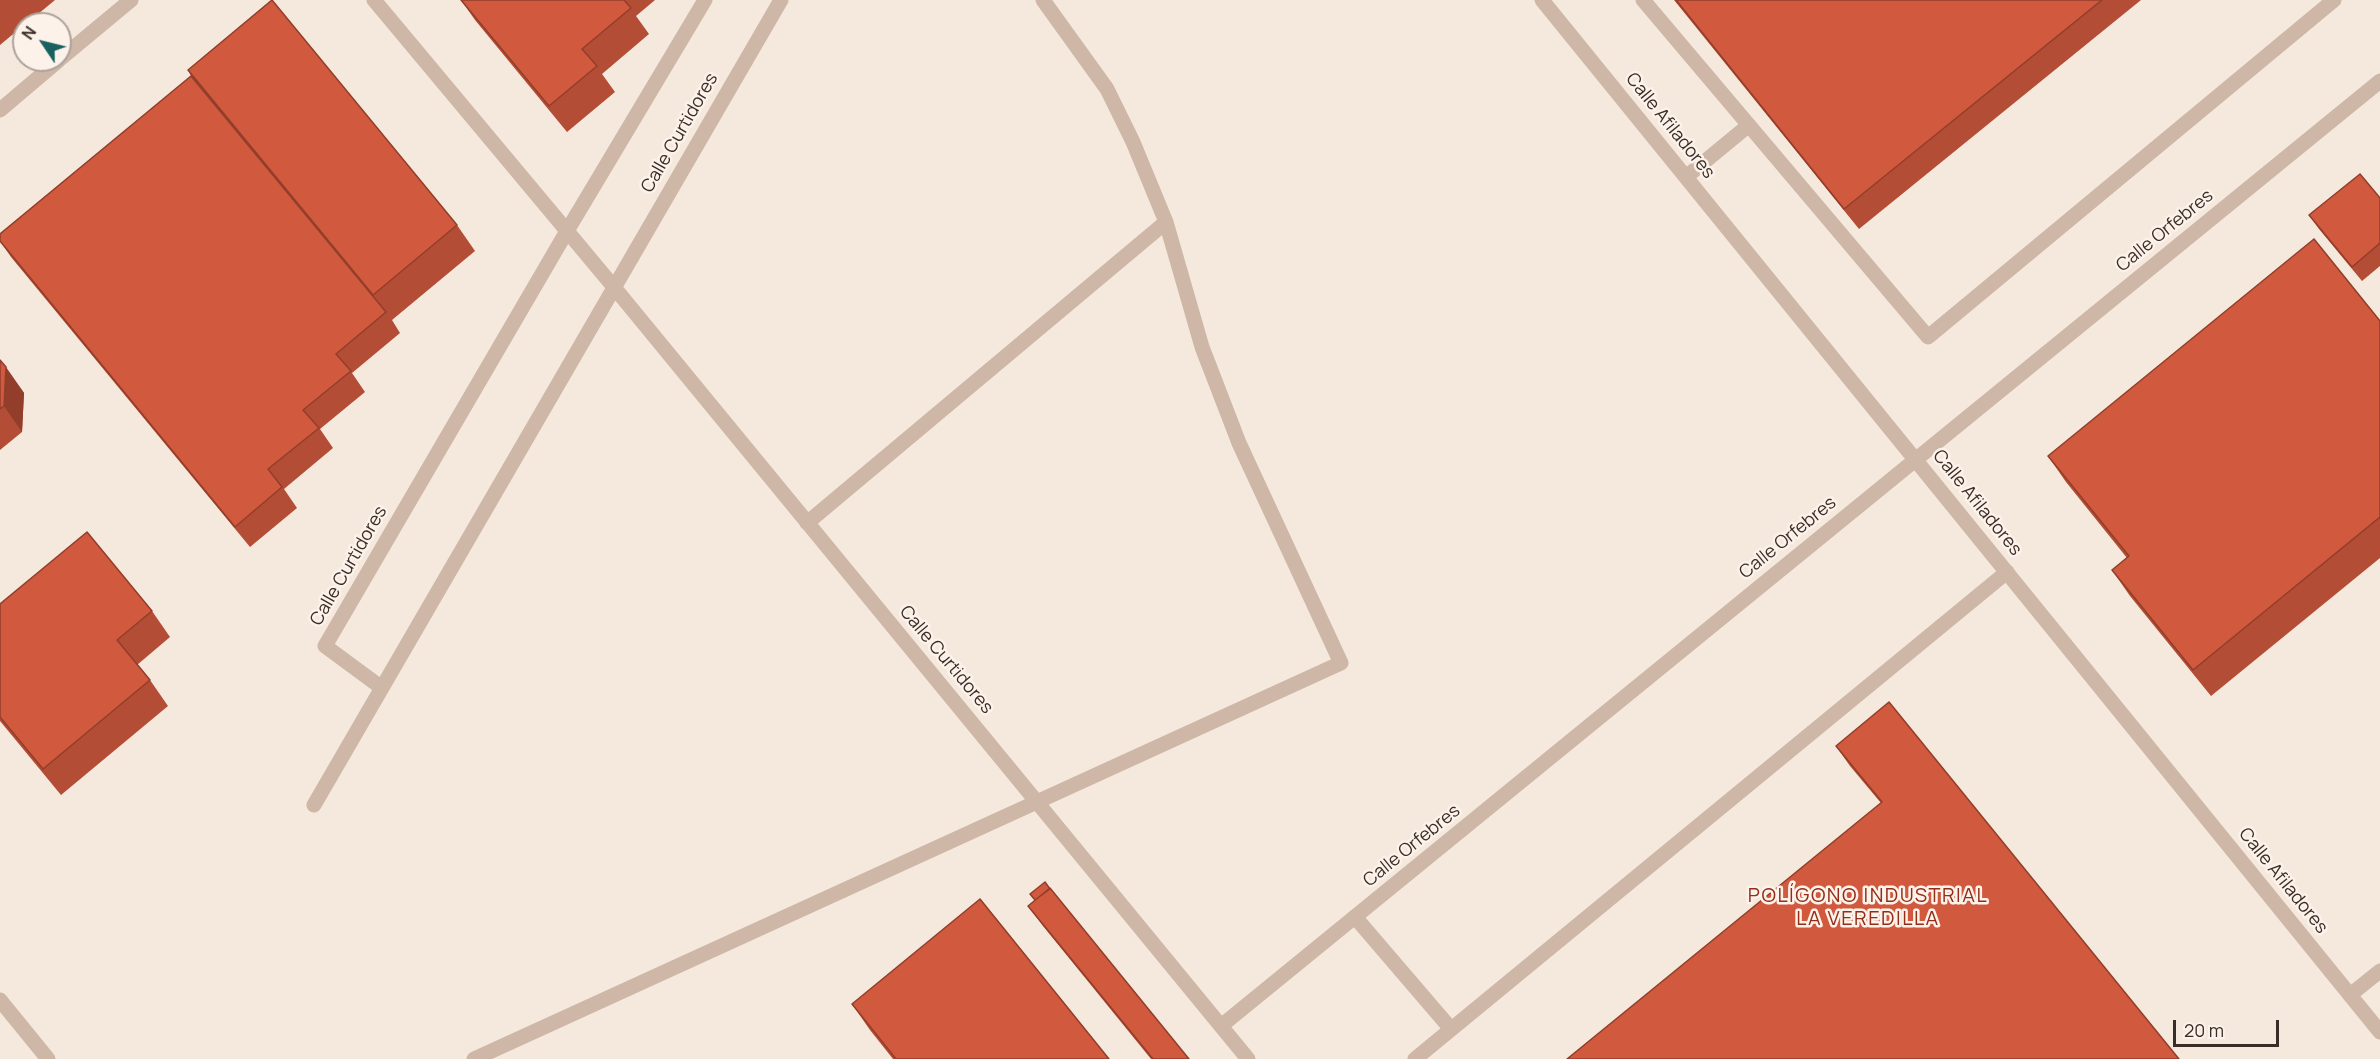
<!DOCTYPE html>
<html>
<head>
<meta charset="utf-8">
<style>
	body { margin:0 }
	#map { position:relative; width:2380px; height:1059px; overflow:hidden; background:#f5e8dd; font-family:Manrope,sans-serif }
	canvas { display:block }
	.north { position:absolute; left:12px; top:12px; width:60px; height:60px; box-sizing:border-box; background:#fcf2ea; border:2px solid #aea39c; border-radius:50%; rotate:305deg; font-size:16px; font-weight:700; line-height:24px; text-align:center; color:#3a2d28 }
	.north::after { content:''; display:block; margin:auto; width:21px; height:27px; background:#196060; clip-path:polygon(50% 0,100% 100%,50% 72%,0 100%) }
	.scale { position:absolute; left:2173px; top:1020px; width:106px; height:27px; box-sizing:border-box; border:3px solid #3a2d28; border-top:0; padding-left:8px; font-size:18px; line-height:21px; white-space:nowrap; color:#3a2d28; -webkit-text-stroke:4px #fcf2ea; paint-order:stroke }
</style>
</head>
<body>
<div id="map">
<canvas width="2380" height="1059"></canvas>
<div class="north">N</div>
<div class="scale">20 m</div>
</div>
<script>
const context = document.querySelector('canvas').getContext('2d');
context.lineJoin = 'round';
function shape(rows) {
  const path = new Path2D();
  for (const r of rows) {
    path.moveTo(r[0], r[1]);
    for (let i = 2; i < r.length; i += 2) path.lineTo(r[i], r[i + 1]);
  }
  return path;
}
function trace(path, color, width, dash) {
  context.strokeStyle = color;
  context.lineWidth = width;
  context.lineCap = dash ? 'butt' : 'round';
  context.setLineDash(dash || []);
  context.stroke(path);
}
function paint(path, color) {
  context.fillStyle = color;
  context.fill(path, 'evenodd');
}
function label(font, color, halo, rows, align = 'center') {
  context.font = font + ' Manrope,sans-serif';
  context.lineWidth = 5;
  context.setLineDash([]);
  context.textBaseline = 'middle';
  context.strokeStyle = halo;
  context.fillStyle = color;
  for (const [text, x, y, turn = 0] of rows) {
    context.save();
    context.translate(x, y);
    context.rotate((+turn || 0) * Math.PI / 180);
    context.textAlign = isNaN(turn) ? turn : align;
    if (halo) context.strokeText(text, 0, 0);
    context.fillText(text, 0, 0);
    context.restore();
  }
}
trace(shape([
	[1643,0,1928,337,2334,0],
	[1686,177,1749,125],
	[1355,917,1451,1029],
	[2350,995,2380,971],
	[1415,1059,2007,572]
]), '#ceb7a7', 15);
trace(shape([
	[374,0,613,286,1248,1059],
	[1542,0,2380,1032],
	[60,59,131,0],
	[0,110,59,60],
	[807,523,1166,222],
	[382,688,325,646,567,231,705,0],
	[314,805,781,0],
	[0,1000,48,1059],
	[1221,1026,2380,81],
	[474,1059,1341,663,1239,443,1202,347,1166,222,1133,142,1107,89,1043,0]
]), '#ceb7a7', 15);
paint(shape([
	[0,0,55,0,26,24,24,24,24,25,0,45],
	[461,0,655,0,636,16,649,34,602,74,615,92,567,132,475,20],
	[1674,0,2141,0,1859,229],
	[188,70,457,225,475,251,392,320,400,333,352,373,365,392,320,429,333,448,284,489,297,508,250,547,11,257,0,241,0,234,191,76],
	[2380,198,2380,266,2362,281,2319,229,2309,215],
	[2380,321,2380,558,2211,696,2130,596,2112,570,2127,558,2066,482,2048,456],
	[0,360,24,393,22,432,0,450],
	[0,604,152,611,170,637,137,665,150,680,168,706,61,795,0,721],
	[1836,746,2179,1059,1881,803,1850,766],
	[1028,906,1189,1059,1151,1059,1043,926],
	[852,1004,1109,1059,893,1059,870,1030]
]), '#b44d35');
paint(shape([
	[6,367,24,393,22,432,4,406]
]), '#923e2b');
const building = shape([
	[272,0,457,225,373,295,188,70,272,0],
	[461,0,624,0,631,8,582,49,597,66,549,106,461,0],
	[1676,0,2102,0,1844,209,1676,0],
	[191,76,386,312,336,354,351,371,303,410,319,428,268,469,282,487,235,527,0,241,0,234,191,76],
	[2360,174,2380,198,2380,243,2352,267,2309,215,2360,174],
	[2314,239,2380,321,2380,517,2193,670,2112,570,2129,556,2048,456,2314,239],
	[0,360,6,367,4,406,0,409,0,360],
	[87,532,152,611,117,640,150,680,43,769,0,717,0,604,87,532],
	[1889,702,2179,1059,1567,1059,1882,802,1836,746,1889,702],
	[1045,882,1050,889,1035,900,1030,894,1045,882],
	[1050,888,1189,1059,1153,1059,1028,906,1050,888],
	[980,899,1109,1059,896,1059,852,1004,980,899]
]);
paint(building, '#d1593e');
trace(building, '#923e2b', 1.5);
label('18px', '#3a2d28', '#fcf2ea', [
	["Calle Afiladores",1670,126,51],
	["Calle Curtidores",680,133,-60],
	["Calle Orfebres",2165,231,-39],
	["Calle Afiladores",1977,503,51],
	["Calle Orfebres",1788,538,-39],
	["Calle Curtidores",349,566,-60],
	["Calle Curtidores",946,660,50],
	["Calle Orfebres",1412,846,-39],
	["Calle Afiladores",2283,881,51]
]);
context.letterSpacing = '1.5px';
label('20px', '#912e19', '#fcf2ea', [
	["POLÍGONO INDUSTRIAL",1868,896],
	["LA VEREDILLA",1868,919]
]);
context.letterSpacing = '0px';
</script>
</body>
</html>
